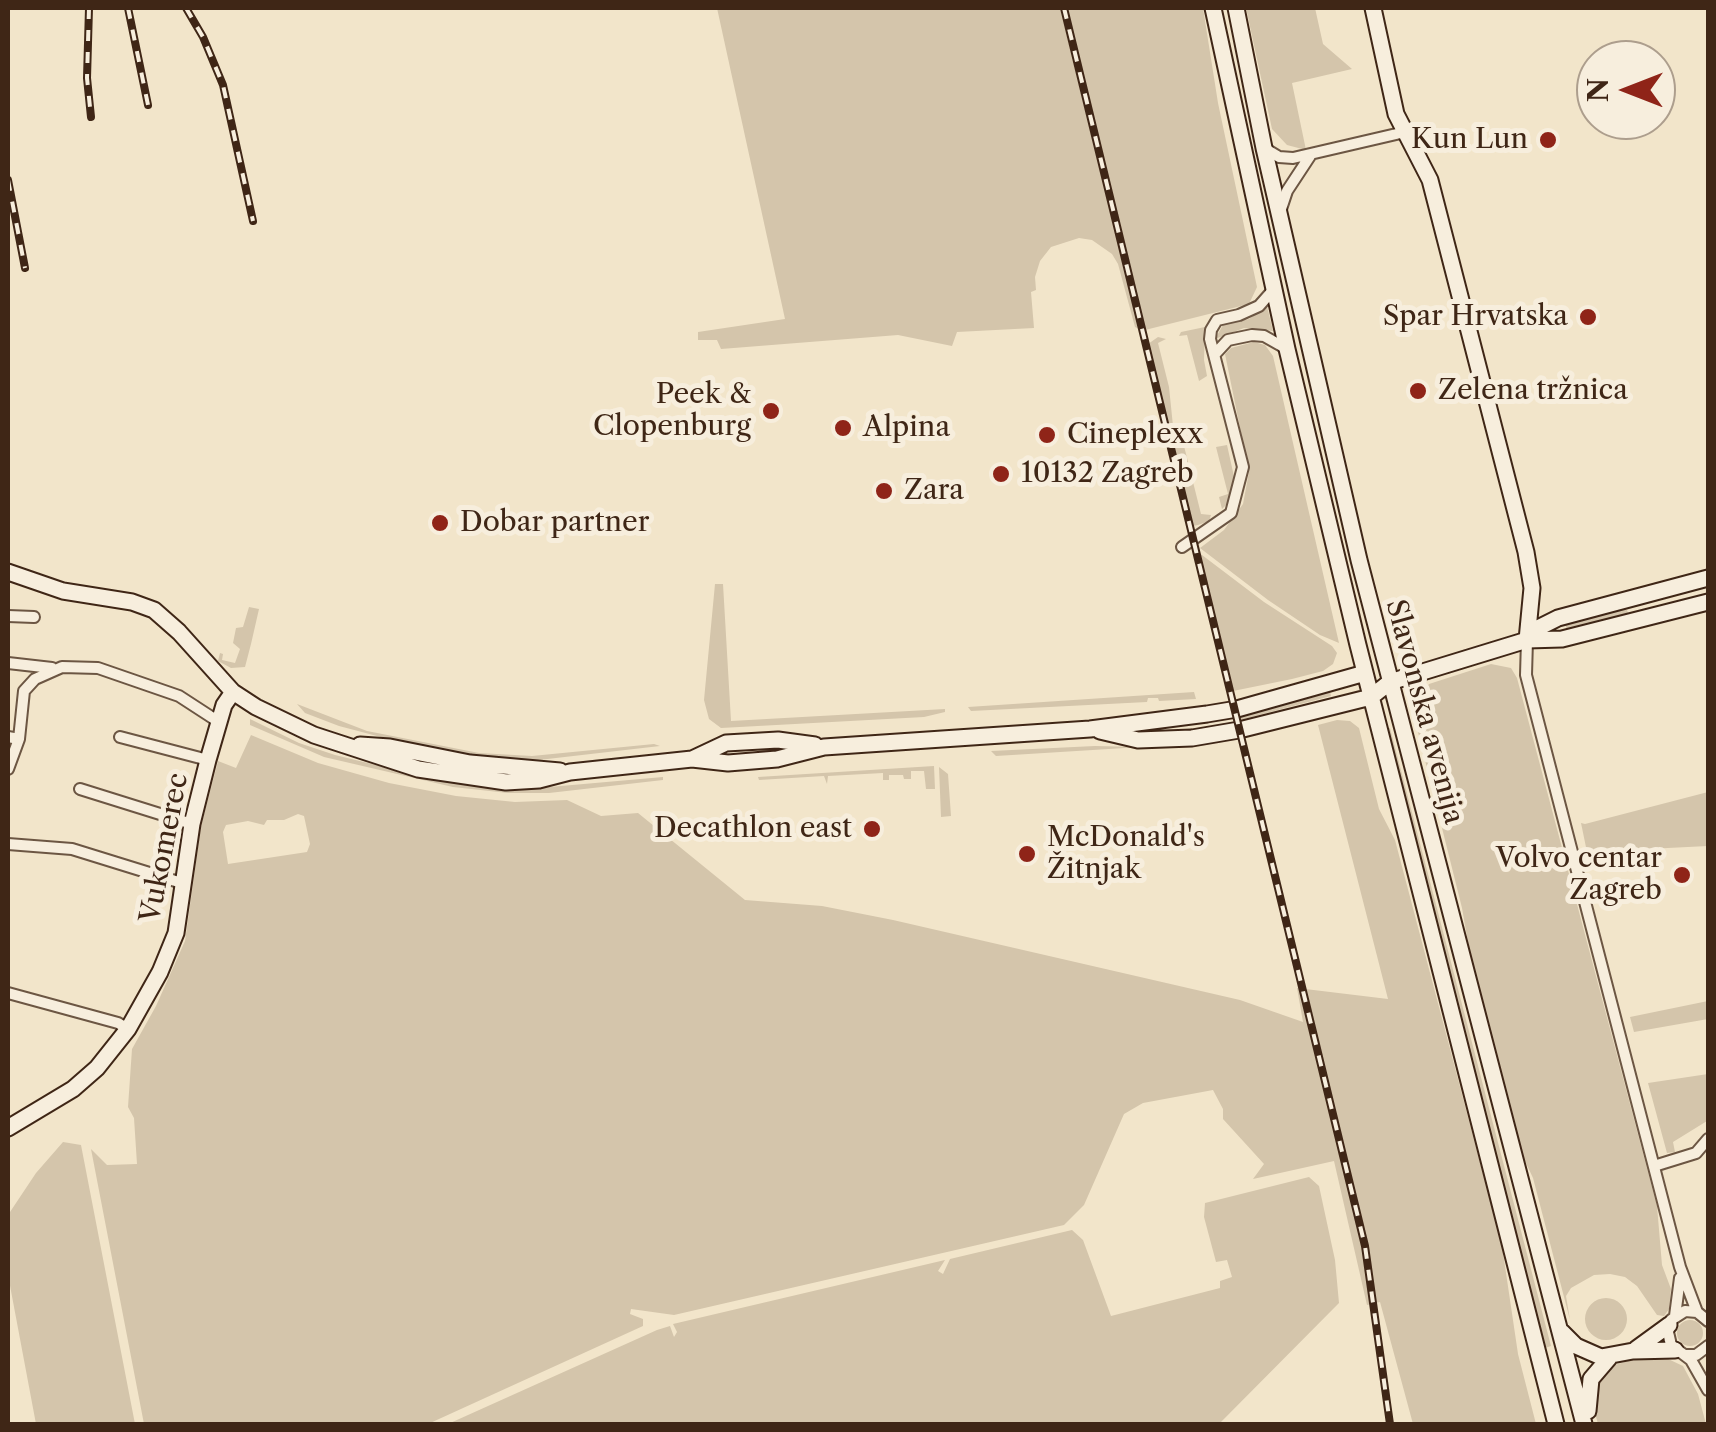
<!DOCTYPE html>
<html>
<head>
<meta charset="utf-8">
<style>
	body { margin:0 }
	#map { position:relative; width:1716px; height:1432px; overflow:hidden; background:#f2e5ca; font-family:"Libre Caslon Text",serif }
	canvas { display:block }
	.frame { position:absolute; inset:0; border:10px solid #3f2616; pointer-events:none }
	.north { position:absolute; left:1576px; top:40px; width:100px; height:100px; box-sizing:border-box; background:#f7eedd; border:2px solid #ad9e8d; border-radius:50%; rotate:270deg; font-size:28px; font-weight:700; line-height:40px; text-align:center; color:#3f2616 }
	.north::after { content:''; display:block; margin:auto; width:35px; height:45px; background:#8f2418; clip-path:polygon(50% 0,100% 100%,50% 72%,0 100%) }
</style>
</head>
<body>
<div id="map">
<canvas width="1716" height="1432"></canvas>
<div class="frame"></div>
<div class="north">N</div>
</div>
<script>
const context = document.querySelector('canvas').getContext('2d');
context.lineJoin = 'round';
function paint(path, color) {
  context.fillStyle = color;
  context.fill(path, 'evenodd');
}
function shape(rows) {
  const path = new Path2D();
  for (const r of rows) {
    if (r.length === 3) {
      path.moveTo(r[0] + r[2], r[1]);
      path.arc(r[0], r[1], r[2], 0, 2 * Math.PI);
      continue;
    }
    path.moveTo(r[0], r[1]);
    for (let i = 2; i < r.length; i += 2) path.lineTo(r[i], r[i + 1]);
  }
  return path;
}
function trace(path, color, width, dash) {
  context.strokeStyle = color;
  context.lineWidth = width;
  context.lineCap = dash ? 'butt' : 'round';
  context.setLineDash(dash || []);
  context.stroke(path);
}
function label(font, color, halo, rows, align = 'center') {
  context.font = font + ' "Libre Caslon Text",serif';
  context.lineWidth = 10;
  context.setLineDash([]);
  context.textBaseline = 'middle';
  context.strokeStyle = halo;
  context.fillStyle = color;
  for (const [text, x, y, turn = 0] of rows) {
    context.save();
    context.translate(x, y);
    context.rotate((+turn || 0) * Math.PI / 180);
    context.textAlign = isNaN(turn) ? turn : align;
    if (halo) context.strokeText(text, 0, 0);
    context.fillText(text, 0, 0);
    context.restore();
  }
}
paint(shape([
	[717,8,1060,8,1139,329,1135,327,1118,264,1112,254,1092,240,1079,238,1051,247,1040,261,1035,277,1036,290,1031,292,1034,328,957,332,952,346,898,335,721,349,717,340,698,340,698,332,785,319],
	[1067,8,1203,8,1218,103,1257,287,1249,304,1145,330],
	[1246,8,1315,8,1323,44,1352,69,1292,83,1306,150,1287,145,1272,129],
	[1267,306,1273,331,1244,328,1215,339,1223,325,1249,319],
	[1205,327,1204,360,1207,376,1199,381,1187,335,1179,336,1181,332],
	[1158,337,1166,339,1158,343,1169,387,1173,426,1180,442,1183,442,1201,514,1211,515,1209,521,1198,525,1193,526,1148,344],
	[1254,342,1265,345,1273,356,1339,643,1320,635,1268,600,1200,548,1224,530,1243,504,1249,472,1225,354,1231,348],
	[1227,445,1235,481,1228,503,1222,509,1219,497,1228,494,1216,447],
	[1198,552,1264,602,1332,646,1337,653,1333,664,1323,671,1292,679,1233,691],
	[715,584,723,584,731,721,945,709,945,712,924,717,721,728,709,719,704,700],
	[249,607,259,609,251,644,245,667,231,668,218,661,220,653,223,654,222,660,235,663,240,649,233,643,236,628,243,627],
	[1617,608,1627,610,1629,616,1567,632,1565,622],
	[1491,664,1511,668,1517,678,1657,1206,1662,1265,1671,1289,1669,1309,1664,1316,1657,1315,1637,1286,1625,1277,1610,1274,1594,1275,1571,1288,1566,1296,1570,1320,1533,1178,1516,1142,1474,977,1462,908,1415,720,1419,700,1429,684],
	[1330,691,1331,696,1240,720,1239,715],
	[1194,692,1196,699,1159,701,1158,698,1148,698,1147,702,971,711,968,707],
	[297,704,367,731,479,753,532,756,654,744,660,746,530,761,482,758,415,746,339,726,305,713],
	[250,719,299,743,335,755,417,775,486,787,527,789,663,777,663,780,549,793,508,793,453,787,324,757,250,725],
	[1337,720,1350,721,1359,728,1379,809,1395,840,1502,1246,1518,1354,1536,1424,1413,1424,1380,1302,1367,1305,1334,1161,1253,1179,1264,1164,1223,1119,1223,1109,1213,1090,1143,1103,1124,1114,1084,1205,1064,1225,674,1315,631,1309,630,1314,643,1319,643,1326,428,1424,144,1424,91,1149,107,1165,137,1164,134,1118,128,1107,132,1049,156,1006,185,941,201,826,218,761,236,768,251,735,318,763,389,783,456,796,515,802,567,800,601,816,638,813,745,900,822,906,893,920,1240,1000,1303,1022,1297,988,1388,999,1318,725],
	[298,814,304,816,310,844,307,852,228,864,223,832,226,825,248,821,264,825,267,820,284,820],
	[1390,728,1551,1346,1545,1348,1384,729],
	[1095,746,1141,747,996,756,991,751],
	[934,766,935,789,926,789,924,771,911,771,911,779,904,779,903,775,889,775,889,780,883,780,883,773,828,776,827,784,824,776,759,780,758,777],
	[939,767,948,774,951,816,941,817],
	[1708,792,1708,846,1587,852,1581,823,1585,824],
	[1708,1001,1708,1019,1634,1032,1630,1017],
	[1708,1074,1707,1121,1673,1142,1675,1152,1667,1153,1648,1083],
	[63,1142,81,1145,135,1424,36,1424,8,1275,8,1215,36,1173],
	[1309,1177,1319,1186,1335,1260,1339,1303,1219,1424,448,1424,657,1330,670,1326,674,1337,677,1332,673,1324,945,1260,938,1271,943,1274,950,1259,1072,1230,1083,1240,1111,1316,1220,1288,1220,1281,1232,1277,1227,1260,1216,1262,1204,1217,1205,1203],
	[1606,1319,21],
	[1690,1333,13],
	[1646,1356,1647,1360,1666,1358,1683,1366,1698,1394,1706,1424,1598,1424,1591,1398,1604,1368]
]), '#d4c5ab');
const street = shape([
	[1264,148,1279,157,1293,158,1405,132],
	[1280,212,1287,191,1310,156],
	[1215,354,1228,340,1252,335,1264,336,1287,349],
	[1182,547,1231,513,1243,467,1210,339,1211,330,1217,320,1239,315,1259,306,1274,289],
	[8,616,34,617],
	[1527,640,1526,675,1680,1267,1697,1312],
	[8,663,52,668],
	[8,737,19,739,24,691,35,679,62,667,98,668,179,696,219,722],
	[120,737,208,760],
	[8,769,19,739],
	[80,789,192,824],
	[8,844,72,849,185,884],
	[8,993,118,1023,128,1029],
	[1654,1166,1696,1153,1708,1139],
	[1675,1316,1680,1278],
	[1708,1321,1697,1312,1685,1311,1671,1320,1668,1332,1671,1345,1691,1360,1708,1390],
	[1685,1355,1696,1355,1708,1346]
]);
const secondary = shape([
	[1213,8,1287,349,1358,645,1556,1424],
	[1236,8,1264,148,1359,560,1584,1424],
	[1373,8,1396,114,1430,180,1526,552,1532,588,1527,640],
	[8,572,63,591,132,602,154,610,179,632,233,692,256,707,314,735,418,769,506,782,539,780,570,772,692,759,728,763,777,759,824,747,1090,729,1207,714,1237,709,1365,673],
	[1527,640,1538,628,1558,618,1708,578],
	[1100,731,1138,740,1192,738,1239,730,1371,697,1390,682,1527,640,1562,639,1708,602],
	[360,745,390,747,470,763,560,771],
	[692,759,726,743,778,740,815,745],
	[8,1128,73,1089,97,1068,128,1029,160,972,176,933,192,824,208,760,224,705,233,692],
	[1562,1332,1576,1346,1601,1357,1633,1351,1675,1350],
	[1636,1349,1669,1325],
	[1588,1411,1591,1379,1609,1358]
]);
trace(street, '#6c5643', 14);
trace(secondary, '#3f2616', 19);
trace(street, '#f7eedd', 10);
trace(secondary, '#f7eedd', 15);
const rail = shape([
	[89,8,87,78,91,117],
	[128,8,148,105],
	[186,8,203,37,223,85,253,221],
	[1064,8,1365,1246,1390,1424],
	[8,180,25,268]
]);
trace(rail, '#3f2616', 8);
trace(rail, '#f7eedd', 4, [11]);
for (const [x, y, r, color] of [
	[1548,140,10,"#8f2418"],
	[1588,317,10,"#8f2418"],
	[1418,391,10,"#8f2418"],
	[771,411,10,"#8f2418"],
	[843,428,10,"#8f2418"],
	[1047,435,10,"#8f2418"],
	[1001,474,10,"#8f2418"],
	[884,491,10,"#8f2418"],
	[440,523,10,"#8f2418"],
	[872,829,10,"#8f2418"],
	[1027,854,10,"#8f2418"],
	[1682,875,10,"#8f2418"]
]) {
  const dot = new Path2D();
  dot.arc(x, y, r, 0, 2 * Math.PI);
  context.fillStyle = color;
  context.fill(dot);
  trace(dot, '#f7eedd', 4);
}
label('28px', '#3f2616', '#f7eedd', [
	["Kun Lun",1528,140,"right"],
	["Spar Hrvatska",1568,317,"right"],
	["Zelena tržnica",1438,391],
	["Peek &",751,395,"right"],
	["Clopenburg",751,427,"right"],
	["Alpina",863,428],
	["Cineplexx",1067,435],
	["10132 Zagreb",1021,474],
	["Zara",904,491],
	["Dobar partner",460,523],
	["Decathlon east",852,829,"right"],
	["McDonald's",1047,838],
	["Žitnjak",1047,870],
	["Volvo centar",1662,859,"right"],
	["Zagreb",1662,891,"right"]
], 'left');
label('28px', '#3f2616', '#f7eedd', [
	["Slavonska avenija",1424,712,75],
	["Vukomerec",165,848,-79]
]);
</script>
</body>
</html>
